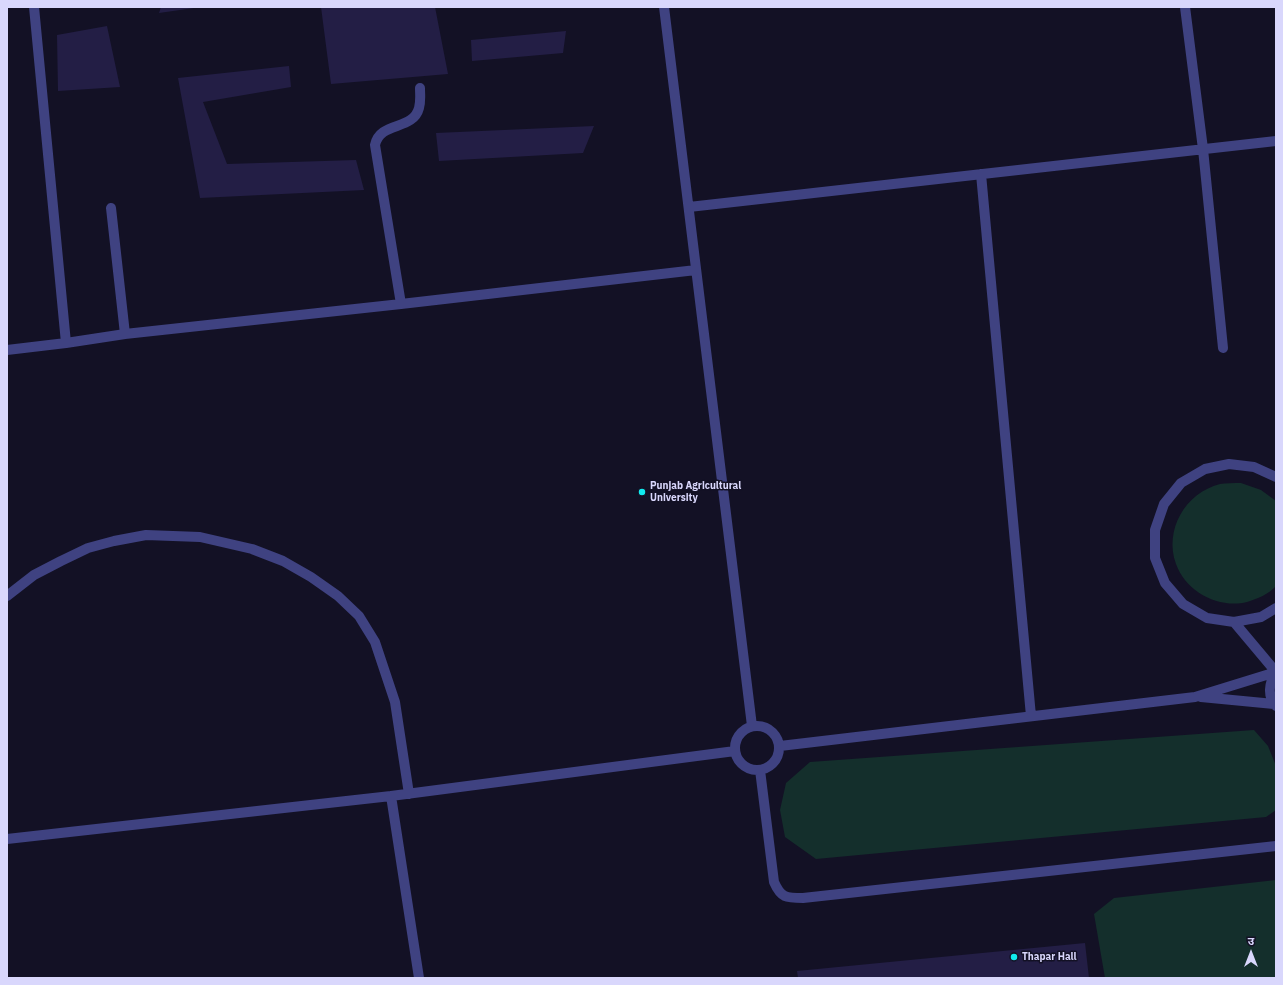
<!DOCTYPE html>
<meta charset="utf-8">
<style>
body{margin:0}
#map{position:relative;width:1283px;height:985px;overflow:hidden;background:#131125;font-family:"IBM Plex Sans","Noto Sans Devanagari",sans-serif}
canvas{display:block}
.frame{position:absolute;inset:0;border:8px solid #d9d7fc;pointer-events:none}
.north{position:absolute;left:1231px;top:933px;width:40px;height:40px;-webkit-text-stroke:3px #131125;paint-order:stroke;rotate:0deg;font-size:11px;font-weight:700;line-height:16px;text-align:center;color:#d9d7fc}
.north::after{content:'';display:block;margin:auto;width:14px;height:18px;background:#d9d7fc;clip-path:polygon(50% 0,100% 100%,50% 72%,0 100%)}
</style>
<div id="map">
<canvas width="1283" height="985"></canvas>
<div class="frame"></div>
<div class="north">उ</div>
</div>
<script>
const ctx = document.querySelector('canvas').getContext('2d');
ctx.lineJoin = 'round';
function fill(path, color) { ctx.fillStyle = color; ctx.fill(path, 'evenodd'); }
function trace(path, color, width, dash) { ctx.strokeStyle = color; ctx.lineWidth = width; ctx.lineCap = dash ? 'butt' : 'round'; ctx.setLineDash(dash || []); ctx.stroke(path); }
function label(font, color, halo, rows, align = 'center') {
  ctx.font = font + ' "IBM Plex Sans",sans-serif'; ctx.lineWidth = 3; ctx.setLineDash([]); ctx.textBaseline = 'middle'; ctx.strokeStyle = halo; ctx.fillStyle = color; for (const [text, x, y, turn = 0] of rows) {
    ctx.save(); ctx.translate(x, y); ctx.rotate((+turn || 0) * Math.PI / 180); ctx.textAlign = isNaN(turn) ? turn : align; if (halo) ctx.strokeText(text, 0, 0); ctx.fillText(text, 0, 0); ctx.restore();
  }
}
fill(new Path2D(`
 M1241,483L1261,490L1276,501V586C1269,594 1257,599 1247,602C1219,609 1186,592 1176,564C1164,530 1185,493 1220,484C1226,483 1234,483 1241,483Z
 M1254,730L1268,746L1276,766V810L1266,817L816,859L785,837L780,810L786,783L810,762Z
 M1276,880V978H1105L1094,914L1114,898Z`), '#142f2c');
fill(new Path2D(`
 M161,7H194V8L159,13Z
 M321,7H435L448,74L331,84Z
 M107,26L120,87L58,91L57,35Z
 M566,31L563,53L472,61L471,40Z
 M289,66L291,87L203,102L227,164L356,160L364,190L200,198L178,78Z
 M594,126L583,153L439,161L436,133Z
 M1085,943L1089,978H798L797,971Z`), '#231e45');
trace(new Path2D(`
 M34,7L66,343
 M664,7L752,726
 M1185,7L1203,149L1223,348
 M981,174L1031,716
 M689,207L1276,141
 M111,208L125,334
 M401,304L375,145C380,121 413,131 419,108C421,101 420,95 420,88
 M7,350L66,343L125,334L401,304L696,270
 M1276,477L1254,467L1229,464L1205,469L1181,483L1164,504L1155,530V558L1165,583L1183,604L1207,618L1234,622L1261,617L1276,608
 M7,596L34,575L61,561L88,548L114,541L146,535L200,537L252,549L283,561L311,577L338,596L359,616L375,642L395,702L409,794
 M1276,672C1269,683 1267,696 1276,706
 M1201,697L1274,704
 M735 748a22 22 0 1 1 44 0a22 22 0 1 1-44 0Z
 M780,746L1195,697L1276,672L1234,622
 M760,770L774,882C781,898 786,898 803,898L1276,846
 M391,796L419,978
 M7,839L391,796L735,751`), '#3f4281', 10);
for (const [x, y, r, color] of [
 [642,492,4,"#11eaef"],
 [1014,957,4,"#11eaef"]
]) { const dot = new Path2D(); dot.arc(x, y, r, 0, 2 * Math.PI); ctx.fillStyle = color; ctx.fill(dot); trace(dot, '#131125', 1.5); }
label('bold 10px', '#d9d7fc', '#131125', [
 ["Punjab Agricultural",650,486],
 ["University",650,498],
 ["Thapar Hall",1022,957]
], 'left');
</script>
